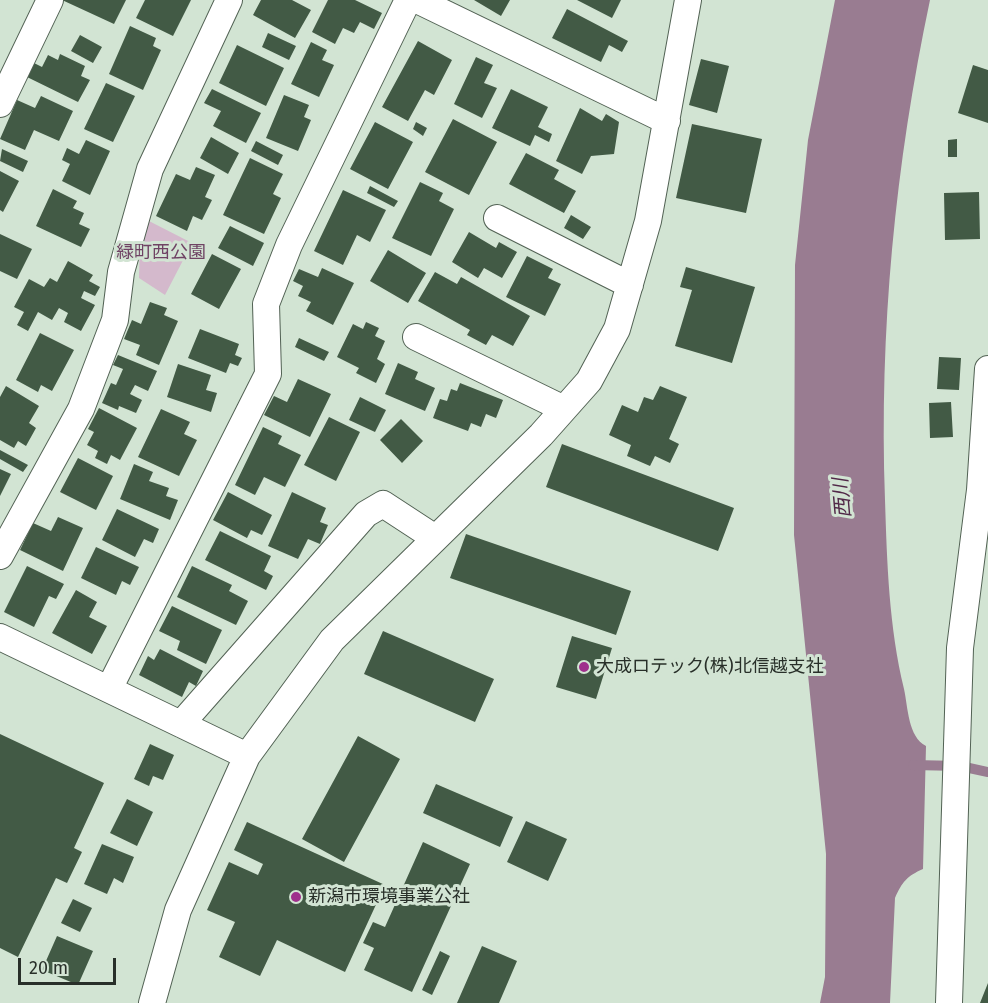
<!DOCTYPE html>
<meta charset="utf-8">
<style>
body{margin:0}
#map{position:relative;width:988px;height:1003px;overflow:hidden;background:#d2e4d3;font-family:"Fira Sans",sans-serif}
canvas{display:block}
.scale{position:absolute;left:18px;top:958px;width:98px;height:27px;box-sizing:border-box;border:3px solid #282f29;border-top:0;padding-left:8px;font-size:18px;line-height:21px;white-space:nowrap;color:#282f29;-webkit-text-stroke:4px #d2e4d3;paint-order:stroke}
</style>
<div id="map">
<canvas width="988" height="1003"></canvas>
<div class="scale">20 m</div>
</div>
<script>
const ctx = document.querySelector('canvas').getContext('2d');
ctx.lineJoin = 'round';
function fill(path, color) { ctx.fillStyle = color; ctx.fill(path, 'evenodd'); }
function trace(path, color, width, dash) { ctx.strokeStyle = color; ctx.lineWidth = width; ctx.lineCap = dash ? 'butt' : 'round'; ctx.setLineDash(dash || []); ctx.stroke(path); }
function label(font, color, halo, rows, align = 'center') {
  ctx.font = font + ' "Fira Sans","Noto Sans JP",sans-serif'; ctx.lineWidth = 6; ctx.setLineDash([]); ctx.textBaseline = 'middle'; ctx.strokeStyle = halo; ctx.fillStyle = color; for (const [text, x, y, turn = 0] of rows) {
    ctx.save(); ctx.translate(x, y); ctx.rotate((+turn || 0) * Math.PI / 180); ctx.textAlign = isNaN(turn) ? turn : align; if (halo) ctx.strokeText(text, 0, 0); ctx.fillText(text, 0, 0); ctx.restore();
  }
}
fill(new Path2D(`
 M147,220L192,243L165,295L139,278L140,243Z`), '#d4b9cc');
fill(new Path2D(`
 M835,0H930C895,165 879,331 885,500C887,563 889,627 904,689C908,707 908,737 926,746L923,869C907,876 902,882 895,898L890,1003H820L825,977L826,854L794,535L795,265L808,140Z`), '#997c91');
trace(new Path2D(`
 M913,765L960,766L988,772`), '#997c91', 10);
fill(new Path2D(`
 M62,0H126L114,24Z
 M145,0H191L173,36L136,18Z
 M261,0H292L311,10L295,38L253,15Z
 M328,0H355L382,13L374,29L360,22L354,33L343,28L335,44L312,32Z
 M474,0H510L501,16Z
 M577,0H621L612,18Z
 M567,9L628,41L622,52L609,45L601,62L552,38Z
 M130,26L156,38L153,46L161,50L143,90L109,74Z
 M268,33L296,46L289,60L262,47Z
 M80,35L102,47L93,63L71,51Z
 M418,41L452,60L434,95L425,90L408,121L382,107Z
 M311,42L327,50L322,60L334,65L319,97L291,84Z
 M237,45L284,68L266,106L219,83Z
 M60,54L85,66L81,76L90,80L78,102L27,77L34,63L42,67L48,55L58,60Z
 M476,57L493,65L484,83L497,88L482,118L454,104Z
 M701,59L729,66L717,113L689,105Z
 M973,65L988,70V123L958,113Z
 M106,83L135,96L113,142L84,129Z
 M212,89L261,113L246,143L213,126L221,111L204,103Z
 M511,89L548,107L538,127L552,134L549,142L535,135L530,146L492,128Z
 M284,95L309,105L304,117L311,120L298,151L266,138Z
 M41,96L73,111L59,141L34,130L25,150L0,139L17,100L35,108Z
 M580,108L602,121L606,114L619,122L614,154L591,156L582,174L556,161Z
 M453,119L497,142L469,195L425,172Z
 M375,122L413,142L388,189L350,169Z
 M416,122L427,128L423,136L413,129Z
 M692,124L762,139L746,213L676,198Z
 M211,137L239,153L228,174L200,158Z
 M957,139V157H948V140Z
 M86,140L110,151L90,195L62,181L70,164L62,160L67,148L79,154Z
 M256,141L283,155L278,165L251,151Z
 M2,149L28,161L23,172L0,161Z
 M526,153L559,170L554,179L576,191L564,213L509,184Z
 M250,158L283,174L273,194L281,198L264,234L223,215Z
 M196,167L215,175L205,197L212,200L202,220L193,216L187,231L156,216L176,174L190,180Z
 M0,171L19,181L3,212L0,210Z
 M420,182L443,193L439,201L454,209L431,256L392,238Z
 M370,186L398,201L394,207L367,193Z
 M53,189L77,201L73,208L84,213L79,224L90,229L81,247L36,226Z
 M343,190L386,210L370,242L357,235L343,265L314,251Z
 M979,192L980,239L945,240L944,193Z
 M571,215L591,227L583,239L564,228Z
 M230,226L264,243L253,266L218,248Z
 M469,232L496,248L499,242L517,252L502,278L484,268L478,278L452,262Z
 M0,234L32,249L17,279L0,271Z
 M388,250L426,273L408,303L370,281Z
 M212,254L241,269L219,309L191,294Z
 M527,256L553,269L548,278L561,284L545,316L506,297Z
 M68,261L93,275L89,281L100,287L95,296L84,291L81,298L95,305L81,331L64,322L68,313L59,308L52,320L38,312L28,331L17,325L24,312L14,307L29,279L44,287L50,278L57,282Z
 M686,267L755,287L732,363L675,346L692,290L680,287Z
 M322,268L354,283L333,325L306,311L311,302L298,296L303,286L293,281L299,269L318,277Z
 M435,272L457,284L461,277L530,316L513,346L492,335L486,345L467,335L470,330L418,301Z
 M150,302L167,308L164,315L178,321L159,365L136,355L140,345L124,339L132,320L141,324Z
 M366,322L379,328L375,336L385,341L377,359L385,364L376,383L356,373L359,368L337,357L353,324L363,329Z
 M200,329L239,344L235,355L242,358L238,366L230,363L226,373L188,358Z
 M40,333L74,350L52,391L41,385L38,392L16,380Z
 M299,338L329,352L324,361L295,347Z
 M118,355L157,371L148,391L135,385L130,394L142,400L136,413L119,406L118,410L102,403L111,383L116,385L123,369L113,365Z
 M939,357L961,358L959,390L937,389Z
 M398,363L418,372L415,379L435,388L425,411L385,394Z
 M178,364L211,375L206,390L217,393L211,412L167,397Z
 M298,379L331,394L310,437L264,415L274,396L287,402Z
 M460,383L503,400L496,418L486,414L481,427L471,423L468,431L433,418L440,399L447,401L451,389L457,391Z
 M6,386L39,406L29,423L36,428L26,446L18,441L14,448L0,440V397Z
 M660,386L687,397L669,439L679,444L670,463L655,456L650,466L627,456L631,445L609,435L622,405L638,412L644,397L653,400Z
 M360,397L386,410L375,432L349,420Z
 M951,402L953,437L930,438L929,403Z
 M99,408L137,428L120,460L111,455L107,464L95,458L98,451L87,445L94,432L88,429Z
 M161,409L190,422L184,434L197,440L179,476L138,457Z
 M329,417L360,432L336,481L304,465Z
 M401,419L423,441L402,463L380,440Z
 M263,427L282,436L278,444L301,455L285,487L264,477L255,495L235,485Z
 M562,444L734,508L718,551L546,487Z
 M0,450L28,465L23,472L0,459Z
 M78,458L113,476L96,510L60,492Z
 M134,464L153,472L149,481L169,488L166,496L178,500L170,520L120,499Z
 M0,469L11,474L0,496Z
 M228,492L272,515L262,535L251,530L247,538L213,520Z
 M292,492L326,508L320,522L328,525L320,544L308,539L298,559L268,546Z
 M117,509L159,529L153,543L144,539L135,557L102,540Z
 M58,517L83,528L63,571L20,550L33,523L51,531Z
 M220,531L271,556L264,571L273,576L266,590L205,560Z
 M466,534L631,591L616,635L450,578Z
 M96,547L139,567L130,585L122,581L116,595L81,578Z
 M27,566L64,584L56,599L49,596L34,627L4,612Z
 M192,566L232,585L229,591L248,601L236,625L177,597Z
 M76,590L97,602L89,617L107,626L92,654L52,633Z
 M172,606L222,630L206,664L177,650L180,641L159,631Z
 M383,631L494,679L475,722L364,674Z
 M572,636L612,648L596,699L556,687Z
 M160,649L203,671L196,686L189,682L182,697L139,675L148,656L154,660Z
 M0,734L104,783L74,848L82,852L67,883L56,878L18,957L0,948Z
 M358,736L400,759L344,862L302,839Z
 M150,744L174,755L163,780L153,776L149,786L134,779Z
 M436,784L513,817L500,847L423,813Z
 M127,799L153,812L137,846L110,833Z
 M526,821L567,839L548,881L507,862Z
 M247,822L385,885L345,972L277,940L260,976L219,957L235,922L207,910L229,862L258,875L263,864L234,850Z
 M423,842L470,864L412,992L364,970L374,948L363,943L373,922L385,927Z
 M102,844L134,857L123,883L114,878L107,894L84,884Z
 M73,899L92,908L80,932L61,923Z
 M57,936L93,951L78,985L42,970Z
 M482,946L517,961L499,1003H457Z
 M440,951L450,956L432,995L422,990Z
 M988,983V1003H980Z`), '#425a45');
const minor = new Path2D(`
 M417,0L667,121
 M0,104L50,0
 M497,218L630,285
 M416,337L564,409
 M0,556L81,409L115,320L121,272L150,169L229,0
 M0,637L247,756
 M109,689L268,374L266,304L289,245L408,0
 M181,724L366,514L383,504L435,538
 M152,1003L178,910L247,756L332,640L541,435L589,381L617,329L648,221L688,0
 M949,1003L960,648L980,490L988,369`);
trace(minor, '#526254', 28);
trace(minor, '#fff', 26);
for (const [x, y, r, color] of [
 [584,667,6,"#9f2f8c"],
 [296,897,6,"#9f2f8c"]
]) { const dot = new Path2D(); dot.arc(x, y, r, 0, 2 * Math.PI); ctx.fillStyle = color; ctx.fill(dot); trace(dot, '#d2e4d3', 2); }
label('18px', '#6f4364', '#d2e4d3', [
 ["緑町西公園",161,253]
]);
label('18px', '#282f29', '#d2e4d3', [
 ["大成ロテック(株)北信越支社",596,667],
 ["新潟市環境事業公社",308,897]
], 'left');
label('italic 20px', '#512848', '#d2e4d3', [
 ["西川",843,498,-95]
]);
</script>
